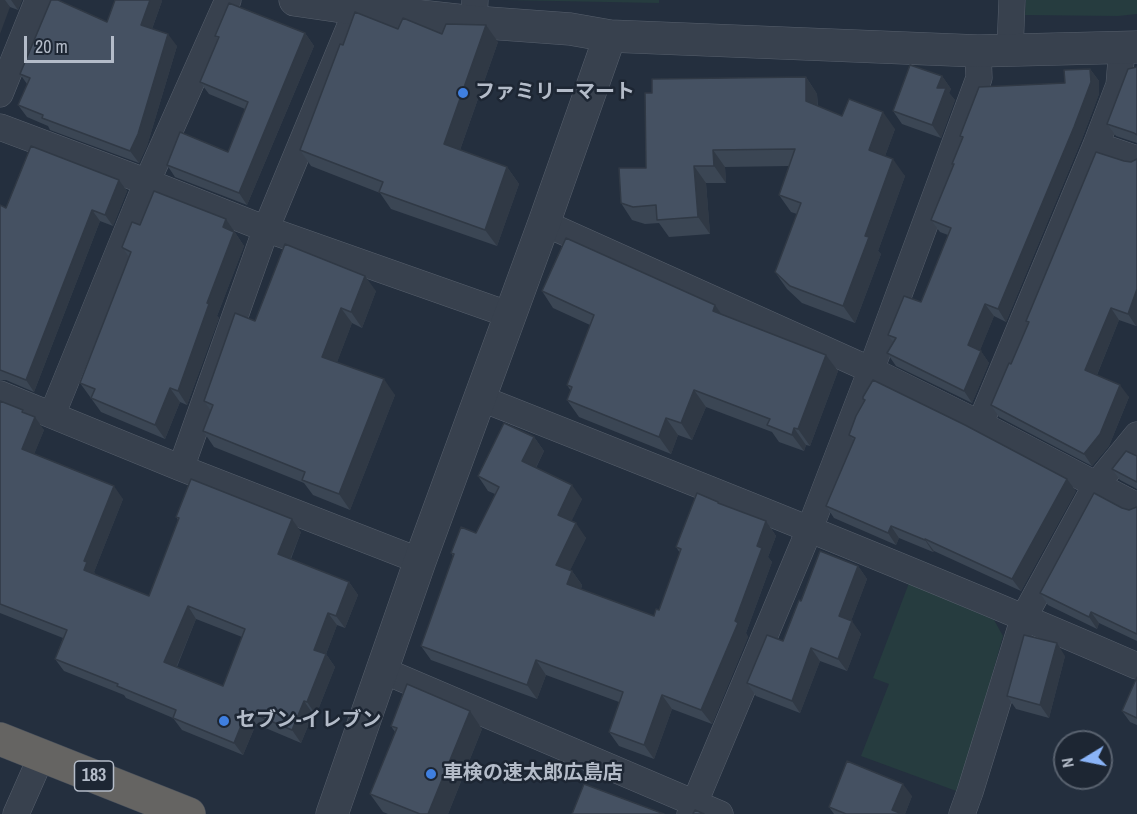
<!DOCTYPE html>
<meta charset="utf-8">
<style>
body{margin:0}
#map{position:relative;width:1137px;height:814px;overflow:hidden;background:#242f3e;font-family:"Archivo Narrow",sans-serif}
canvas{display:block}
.north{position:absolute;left:1053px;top:730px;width:60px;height:60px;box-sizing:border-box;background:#1d2633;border:2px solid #59626f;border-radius:50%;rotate:260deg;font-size:16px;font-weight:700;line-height:24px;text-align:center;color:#b4bcc9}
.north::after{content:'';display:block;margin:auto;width:21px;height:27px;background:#8ab4f8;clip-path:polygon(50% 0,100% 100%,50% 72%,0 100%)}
.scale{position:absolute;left:24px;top:36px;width:90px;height:27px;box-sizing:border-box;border:3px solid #b4bcc9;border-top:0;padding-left:8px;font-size:18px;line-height:21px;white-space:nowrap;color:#b4bcc9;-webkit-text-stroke:4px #1d2633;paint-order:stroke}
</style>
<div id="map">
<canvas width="1137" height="814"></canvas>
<div class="north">N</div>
<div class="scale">20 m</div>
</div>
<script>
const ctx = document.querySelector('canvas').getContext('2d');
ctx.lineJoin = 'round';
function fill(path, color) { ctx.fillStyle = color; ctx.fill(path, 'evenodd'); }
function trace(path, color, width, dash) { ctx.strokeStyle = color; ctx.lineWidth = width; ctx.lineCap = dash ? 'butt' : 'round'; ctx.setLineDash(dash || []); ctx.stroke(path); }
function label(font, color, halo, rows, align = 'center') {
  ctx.font = font + ' "Archivo Narrow","Noto Sans JP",sans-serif'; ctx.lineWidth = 5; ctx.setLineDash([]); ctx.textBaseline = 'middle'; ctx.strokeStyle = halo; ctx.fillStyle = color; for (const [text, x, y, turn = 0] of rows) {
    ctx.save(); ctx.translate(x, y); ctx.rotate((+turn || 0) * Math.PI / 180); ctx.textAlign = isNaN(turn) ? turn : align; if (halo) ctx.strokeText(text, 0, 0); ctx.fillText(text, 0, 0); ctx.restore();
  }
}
fill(new Path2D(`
 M503,0H659V3Z
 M1026,0H1137V14L1118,16L1025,15Z
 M909,583L994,620L1003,636L959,792L861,756L889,684L873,678Z`), '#263c3f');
const minor = new Path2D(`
 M474,22L475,0
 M1010,51L1012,0
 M0,94L38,0
 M0,127L147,182L266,229L510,315
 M1096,145L1137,159
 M544,223L871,370L980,424L1137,506
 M0,394L181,468L420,561
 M480,398C700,485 920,572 1137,666
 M52,415L147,182L228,0
 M980,424L1096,145L1119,85L1122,48
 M181,468L266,229L357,9
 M382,670L720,814
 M16,814L42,755
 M690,814L810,528L871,370L979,78L978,51
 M962,814L970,792L1024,617L1096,485L1137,435`);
const tertiary = new Path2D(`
 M295,0L357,9L474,22L570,29L610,36L978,51L1137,47
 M332,814L420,561L544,223L610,36`);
const trunk = new Path2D(`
 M0,739L189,814`);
trace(minor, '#565f6c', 27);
trace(tertiary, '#565f6c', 33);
trace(trunk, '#434c59', 34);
trace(minor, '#38414e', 26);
trace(tertiary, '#38414e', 32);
trace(trunk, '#656462', 33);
fill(new Path2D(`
 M0,0H22L18,10L10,7Z
 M115,0H161L162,1L152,29L177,46L147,146L139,163L50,130L48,126L27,117L18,105L27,84L20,74L107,22Z
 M398,29L442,34L498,42L460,150L507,167L519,184L497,246L391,209L380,193L311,166L300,150Z
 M305,33L314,46L247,205L175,177L167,165L228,152L245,109L209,94L200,82L218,40L215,36Z
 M1137,67V143L1116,136L1107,124Z
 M1090,69L1099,81V94L1082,139L1006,322L994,316L980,350L989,363L972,403L896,366L887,353L893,342L888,335L921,302L948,235L940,232L931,220L953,166L952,164L962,138L960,136L1065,83Z
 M942,76L951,89L949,93L955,100L941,138L902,124L893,111Z
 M806,77L817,94L818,106L842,116L895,129L885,156L905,176L878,251L881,254L855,323L802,303L787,289L775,272L797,214L791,212L779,195L789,166L725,167L726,183H706L710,234L669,237L659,223L645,224L632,220L621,203L646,168L652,93Z
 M1137,159V325L1136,326L1119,320L1097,375L1129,397L1109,446L1092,466L999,417L991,405L1011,364L1028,324L1026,321L1124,161L1131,162Z
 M119,180L127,191L113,226L100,221L34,392L6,380H0V205L6,208Z
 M226,219L244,246L217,316L219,318L187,405L180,402L165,439L101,412L80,383L129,257L123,248L140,225Z
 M376,291L362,328L352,323L337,362L395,395L350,510L313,495L304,483L214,447L203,431L211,411L204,401L255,321Z
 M542,291L715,305L721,314L826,355L838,371L810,446L806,445L804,451L779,442L772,432L706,407L692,440L678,435L671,454L579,417L567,400L571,391L567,385L590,325L553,308Z
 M863,399L1076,491L1021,591L934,551L933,552L899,538L896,545L834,518L826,506L854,441L849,435L864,401Z
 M0,401L23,410L25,413L44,430L34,454L123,499L94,572L96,575L149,596L178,520L176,517L301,532L291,559L349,582L358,595L345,628L337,625L326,654L335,667L316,715L313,714L301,743L256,724L243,755L182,730L173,718L126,698L124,695L64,671L55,659L63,638L0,613ZM196,619L242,637L223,686L177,667Z
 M534,437L544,451L536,468L582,499L571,521L586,538L570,570L572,571L582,585L581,589L654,616L659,610L680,553L676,547L720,504L766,521L776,536L768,557L772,562L746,633L748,637L712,724L672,709L654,759L619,746L609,732L619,702L546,675L537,699L431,660L421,646L453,556L451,553L476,533L495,494L488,491L478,476Z
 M1137,456V489L1120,480L1112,469Z
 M1137,507V641L1099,623L1097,629L1048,605L1040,593L1122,508L1129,510Z
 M858,566L867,579L851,621L861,634L847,671L820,661L800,713L756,696L747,683L783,641L801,601Z
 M1065,656L1049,718L1016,709L1007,696Z
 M1137,677V725L1130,722L1122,711Z
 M391,726L482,729L448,814H388L383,812L370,794L395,732Z
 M912,796L905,814H834L829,807Z`), '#3b4654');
fill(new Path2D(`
 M0,0H5L10,7L0,34Z
 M11,0H22L18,10Z
 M150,0H161L162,1L149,37L141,25Z
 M486,25L498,42L456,161L444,144Z
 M305,33L314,46L247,205L239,193Z
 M168,34L177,46L147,146L139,163L130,151Z
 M1090,69L1099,81V94L1082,139L1006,322L998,309Z
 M942,76L951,89L949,93L955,100L941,138L932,125L937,88Z
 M806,77L817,94L818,118L806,101Z
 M883,112L895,129L881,167L869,150Z
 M713,150L725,167L726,183L714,166Z
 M893,159L905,176L878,251L881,254L855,323L843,306L865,236Z
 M694,166L706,183L710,234L698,217Z
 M507,167L519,184L497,246L485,230Z
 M119,180L127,191L113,226L105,215Z
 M92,210L100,221L34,392L26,380Z
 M226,219L244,246L217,316L219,318L187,405L178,391L207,303L223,227Z
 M365,276L376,291L362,328L351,312Z
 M1137,289V325L1136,326L1128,314Z
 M985,304L994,316L977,358L968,345Z
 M715,305L727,322L713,311Z
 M341,308L352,323L333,373L322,357Z
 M1111,308L1119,320L1094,382L1085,370Z
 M981,351L989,363L972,403L964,391Z
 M826,355L838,371L810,446L798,429Z
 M384,379L395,395L350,510L339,494Z
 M1120,385L1129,397L1109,446L1092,466L1084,454Z
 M170,388L180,402L165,439L155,425Z
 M694,390L706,407L692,440L681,423Z
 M35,417L44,430L31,462L22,449Z
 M666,418L678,435L671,454L659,437Z
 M794,428L806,445L804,451L792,435Z
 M534,437L544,451L532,475L522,461Z
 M1067,479L1076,491L1021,591L1012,579Z
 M572,485L582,499L568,529L558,515Z
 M114,486L123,499L94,572L96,575L93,583L84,570V561Z
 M292,519L301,532L287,567L278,554Z
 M766,521L776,536L768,557L772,562L746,633L748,637L712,724L701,710Z
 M576,523L586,538L566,579L556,565Z
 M891,526L899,538L896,545L888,533Z
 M925,539L934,551L933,552L925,540Z
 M858,566L867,579L848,629L839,616Z
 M572,571L582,585L577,598L567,584Z
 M349,582L358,595L345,628L336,616Z
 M188,606L196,619L173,675L164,662Z
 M1091,612L1099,623L1097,629L1089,617Z
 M328,613L337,625L323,662L314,650Z
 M852,621L861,634L847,671L838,659Z
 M1057,643L1065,656L1049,718L1040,705Z
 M811,648L820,661L800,713L792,701Z
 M326,654L335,667L316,715L307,702Z
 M536,660L546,675L537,699L527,685Z
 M662,695L672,709L654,759L644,745Z
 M304,701L313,714L301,743L292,730Z
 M247,711L256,724L243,755L234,743Z
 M470,711L482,729L448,814H428Z
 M903,784L912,796L905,814H895L892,810Z`), '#303945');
const building = new Path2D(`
 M51,0H58L107,22L115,0H150L141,25L168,34L138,134L130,151L42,118L43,115L18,105L30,78L20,74Z
 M229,3L305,33L239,193L167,165L180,132L228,152L248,102L200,82L219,37L215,36Z
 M355,12L398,29L403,18L442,34L446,24L486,25L444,144L507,167L485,230L379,192L383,182L300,150L339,47L340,44L343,45Z
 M910,65L942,76L937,88H946L932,125L893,111Z
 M1137,67V135L1134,133L1107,124L1128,69Z
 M1090,69L1091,82L1074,127L998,309L985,304L968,345L981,351L964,391L887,353L896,338L888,335L904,296L921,302L951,228L931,220L954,164H952L963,137L960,136L979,87L1065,83L1064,70Z
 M806,77V101L842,116L849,99L883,112L869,150L893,159L865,236L869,237L843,306L790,286L775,272L801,203L779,195L795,149L713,150L714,166H694L698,217L657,220L656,205L633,207L621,203L619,168H646L645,93H652V79Z
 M31,146L119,180L105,215L92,210L26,380L0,370V205L6,208Z
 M1096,152L1124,161L1131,162L1137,159V289L1128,314L1111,308L1085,370L1120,385L1100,434L1084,454L991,405L1009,363L1011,364L1029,322L1026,321Z
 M154,191L226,219L223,227L234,232L207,303L209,304L178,391L170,388L155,425L91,398L95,389L80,383L131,252L123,248L122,247L132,222L140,225Z
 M566,238L715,305L713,311L826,355L798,429L794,428L792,435L767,425L770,419L694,390L681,423L666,418L659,437L567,400L572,387L567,385L594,315L542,291Z
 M285,244L365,276L351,312L341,308L322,357L384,379L339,494L302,480L305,472L203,431L213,405L204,401L235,313L255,321Z
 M873,380L965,425L1067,479L1012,579L925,539V540L891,526L888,533L826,506L855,438L849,435L856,416L865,400L863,399V397Z
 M0,401L23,410L22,412L35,417L22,449L114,486L84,561L87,562L84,570L149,596L179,518L176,517L191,479L292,519L278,554L349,582L336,616L328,613L314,650L326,654L307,702L304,701L292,730L247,711L234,743L173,718L176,710L117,686L118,684L55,659L67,630L0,604ZM188,606L245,629L223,686L164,662Z
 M504,423L534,437L522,461L572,485L558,515L576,523L556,565L572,571L567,584L654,616L656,609L659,610L681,549L676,547L697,493L718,502V503L766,521L757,546L762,548L735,621L738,623L701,710L662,695L644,745L609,732L623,692L536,660L527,685L421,646L454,554L451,553L461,527L476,533L499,487L478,476Z
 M1126,451L1137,456V482L1112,469Z
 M1094,493L1122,508L1129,510L1137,507V634L1091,612L1089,617L1040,593Z
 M820,551L858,566L839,616L852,621L838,659L811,648L792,701L747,683L767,635L783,641L799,600L801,601Z
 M1024,635L1057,643L1040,705L1007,696Z
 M1137,677V718L1122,711Z
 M407,684L470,711L428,814H420L370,794L397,728L391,726Z
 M847,761L903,784L892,810L902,814H846L829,807Z
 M584,784L664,814H572Z
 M695,810L704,814H693Z`);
fill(building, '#455162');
trace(building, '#303945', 1.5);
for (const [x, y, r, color] of [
 [463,93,6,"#3f7fe0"],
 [224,721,6,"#3f7fe0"],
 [431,774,6,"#3f7fe0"]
]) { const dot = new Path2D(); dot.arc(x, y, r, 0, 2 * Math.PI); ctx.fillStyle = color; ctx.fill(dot); trace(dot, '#1d2633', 2); }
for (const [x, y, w] of [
 [94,776,39]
]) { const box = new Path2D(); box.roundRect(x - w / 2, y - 15, w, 30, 4.5); ctx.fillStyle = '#1d2633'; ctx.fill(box); trace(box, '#b4bcc9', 1.5); }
label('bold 18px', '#b4bcc9', null, [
 ["183",94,776]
]);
label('bold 20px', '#b4bcc9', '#1d2633', [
 ["ファミリーマート",475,93],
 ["セブン-イレブン",236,721],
 ["車検の速太郎広島店",443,774]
], 'left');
</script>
